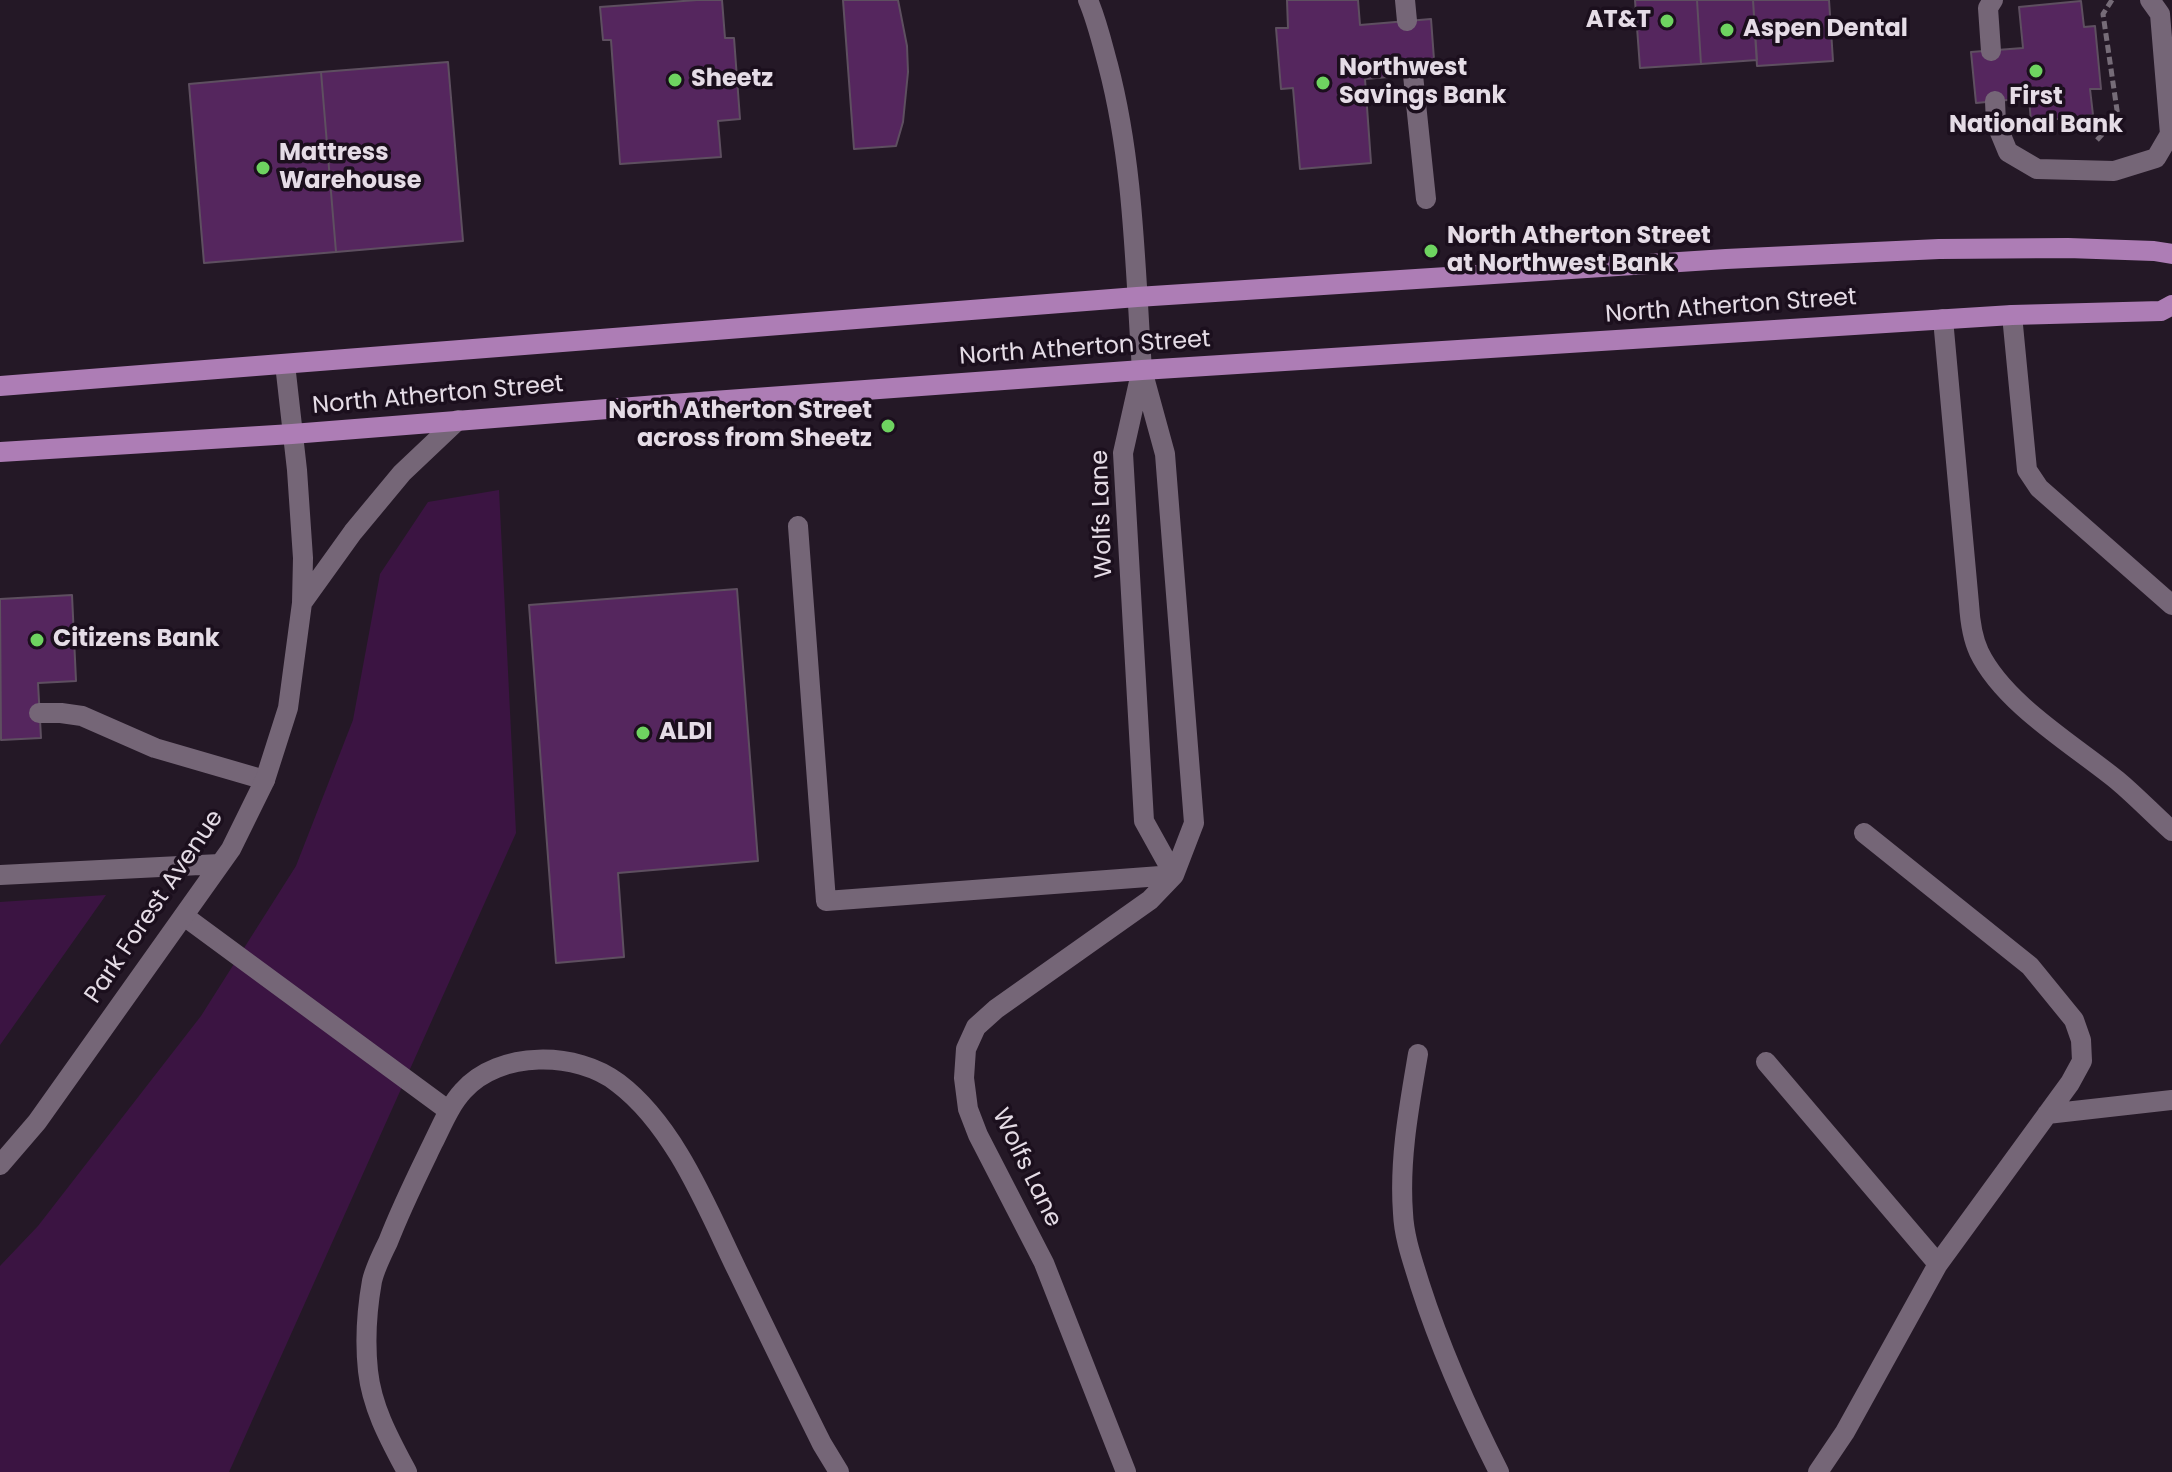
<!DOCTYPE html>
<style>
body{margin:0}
canvas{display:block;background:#241826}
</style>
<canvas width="2172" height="1472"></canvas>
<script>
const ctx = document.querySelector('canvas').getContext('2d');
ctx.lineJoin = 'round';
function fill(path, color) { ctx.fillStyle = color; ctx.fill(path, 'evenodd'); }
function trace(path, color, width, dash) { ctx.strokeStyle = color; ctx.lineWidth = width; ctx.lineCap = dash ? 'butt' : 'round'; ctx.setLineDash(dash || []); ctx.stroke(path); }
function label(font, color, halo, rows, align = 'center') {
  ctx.font = font + ' Poppins,sans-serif'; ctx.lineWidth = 7; ctx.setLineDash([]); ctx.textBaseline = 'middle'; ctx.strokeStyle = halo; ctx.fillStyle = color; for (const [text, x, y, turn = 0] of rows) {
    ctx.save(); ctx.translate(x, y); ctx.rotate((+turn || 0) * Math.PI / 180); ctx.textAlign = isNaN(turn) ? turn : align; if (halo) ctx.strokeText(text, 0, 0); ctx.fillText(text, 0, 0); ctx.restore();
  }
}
fill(new Path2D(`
 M499,490L516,833L229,1472H0V1266L38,1226L201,1016L296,866L353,720L380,574L428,502Z
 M106,895L0,1045V902Z`), '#3b1442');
const building = new Path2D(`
 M697,0H722L725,38H734L740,119L718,121L721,157L620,164L611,40H603L600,7Z
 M843,0H898L907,46L908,72L903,122L896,146L854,149Z
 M1287,0H1358L1360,25L1431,19L1435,73L1365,79L1371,163L1300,169L1293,88L1281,89L1276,28H1288Z
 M1635,0H1697L1701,64L1640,68Z
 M1697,0H1753L1757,60L1701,64Z
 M1753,0H1829L1833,61L1757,66Z
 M2081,1L2084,27L2095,26L2101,89H2090L2093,115L2031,122L2029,98L1976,103L1971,52L2023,48L2019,7Z
 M448,62L463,241L336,252L321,72Z
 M321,72L336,252L204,263L189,84Z
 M737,589L758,861L618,873L624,957L556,963L529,605Z
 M72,595L76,681L38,683L41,738L1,740L0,599Z`);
fill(building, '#55265e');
trace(building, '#5e4f60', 2);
trace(new Path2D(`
 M2097,140L2118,117L2103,14L2112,0`), '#766c78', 5, [8, 4]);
trace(new Path2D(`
 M1405,0L1407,21
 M1991,51L1988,8L1993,0
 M1413,75L1426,199
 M1995,101L1996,123L2008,152L2037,169L2114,171L2156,158L2170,134L2160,14L2150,0
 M2012,315L2027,470L2039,488L2172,605
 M1943,319L1969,604C1970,621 1972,637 1979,652C2004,704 2074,745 2118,781C2137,797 2154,815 2172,831
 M1141,373L1123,453L1144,821L1174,875
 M798,526L826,901L1174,875
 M39,713H61L82,716L155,748L265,780
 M184,916L449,1111
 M1418,1054C1409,1107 1399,1160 1403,1213C1404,1238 1413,1262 1420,1285C1441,1350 1468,1411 1499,1472
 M1766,1062L1938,1264
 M2047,1114L2172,1100
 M407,1472C390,1440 372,1408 368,1371C365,1343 367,1309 372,1281C375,1268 382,1254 388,1242C401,1208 417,1176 433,1143C442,1125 450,1105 463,1091C499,1050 577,1051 618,1083C675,1126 707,1208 737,1270C765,1328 793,1386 822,1444L839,1472
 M1126,1472L1044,1263L978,1135L968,1109L964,1078L966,1049L976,1027L996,1009L1150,900L1174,875L1194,823L1165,454L1142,370
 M1818,1472L1845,1432L1938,1264L2070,1083L2082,1061L2081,1040L2074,1020L2030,966L1864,833`), '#756677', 20);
trace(new Path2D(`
 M302,603L353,532L402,473L458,420
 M0,875L220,864
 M0,1165L37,1122L231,849L265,780L288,708L302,603L303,558L297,470L285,364`), '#756677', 20);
trace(new Path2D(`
 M1088,0C1097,21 1102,43 1108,65C1134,164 1135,268 1142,370`), '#756677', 20);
trace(new Path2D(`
 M0,386L1137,297L1726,259L1939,249L2068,248L2154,251L2172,254
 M0,452L292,434L658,405L1142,370L2012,315L2161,311L2172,305`), '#ad7db5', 20);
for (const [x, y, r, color] of [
 [1667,21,8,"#6ed360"],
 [1727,30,8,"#6ed360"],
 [2036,71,8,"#6ed360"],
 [675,80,8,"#6ed360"],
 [1323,83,8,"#6ed360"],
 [263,168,8,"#6ed360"],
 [1431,251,8,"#6ed360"],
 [888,426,8,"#6ed360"],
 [37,640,8,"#6ed360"],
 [643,733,8,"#6ed360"]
]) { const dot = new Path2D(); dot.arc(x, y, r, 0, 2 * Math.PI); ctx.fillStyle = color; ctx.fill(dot); trace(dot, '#1b0f1d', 3); }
label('bold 24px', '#e5dce6', '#1b0f1d', [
 ["AT&T",1651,21,"right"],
 ["Aspen Dental",1743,30],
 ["Northwest",1339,69],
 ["Savings Bank",1339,97],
 ["Sheetz",691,80],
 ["First",2036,98,"center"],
 ["National Bank",2036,126,"center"],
 ["Mattress",279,154],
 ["Warehouse",279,182],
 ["North Atherton Street",1447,237],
 ["at Northwest Bank",1447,265],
 ["North Atherton Street",872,412,"right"],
 ["across from Sheetz",872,440,"right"],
 ["Citizens Bank",53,640],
 ["ALDI",659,733]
], 'left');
label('24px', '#e5dce6', '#1b0f1d', [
 ["North Atherton Street",1731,307,-4],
 ["North Atherton Street",1085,349,-4],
 ["North Atherton Street",438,396,-5],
 ["Wolfs Lane",1103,514,-92],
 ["Park Forest Avenue",155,907,-56],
 ["Wolfs Lane",1026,1168,64]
]);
</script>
